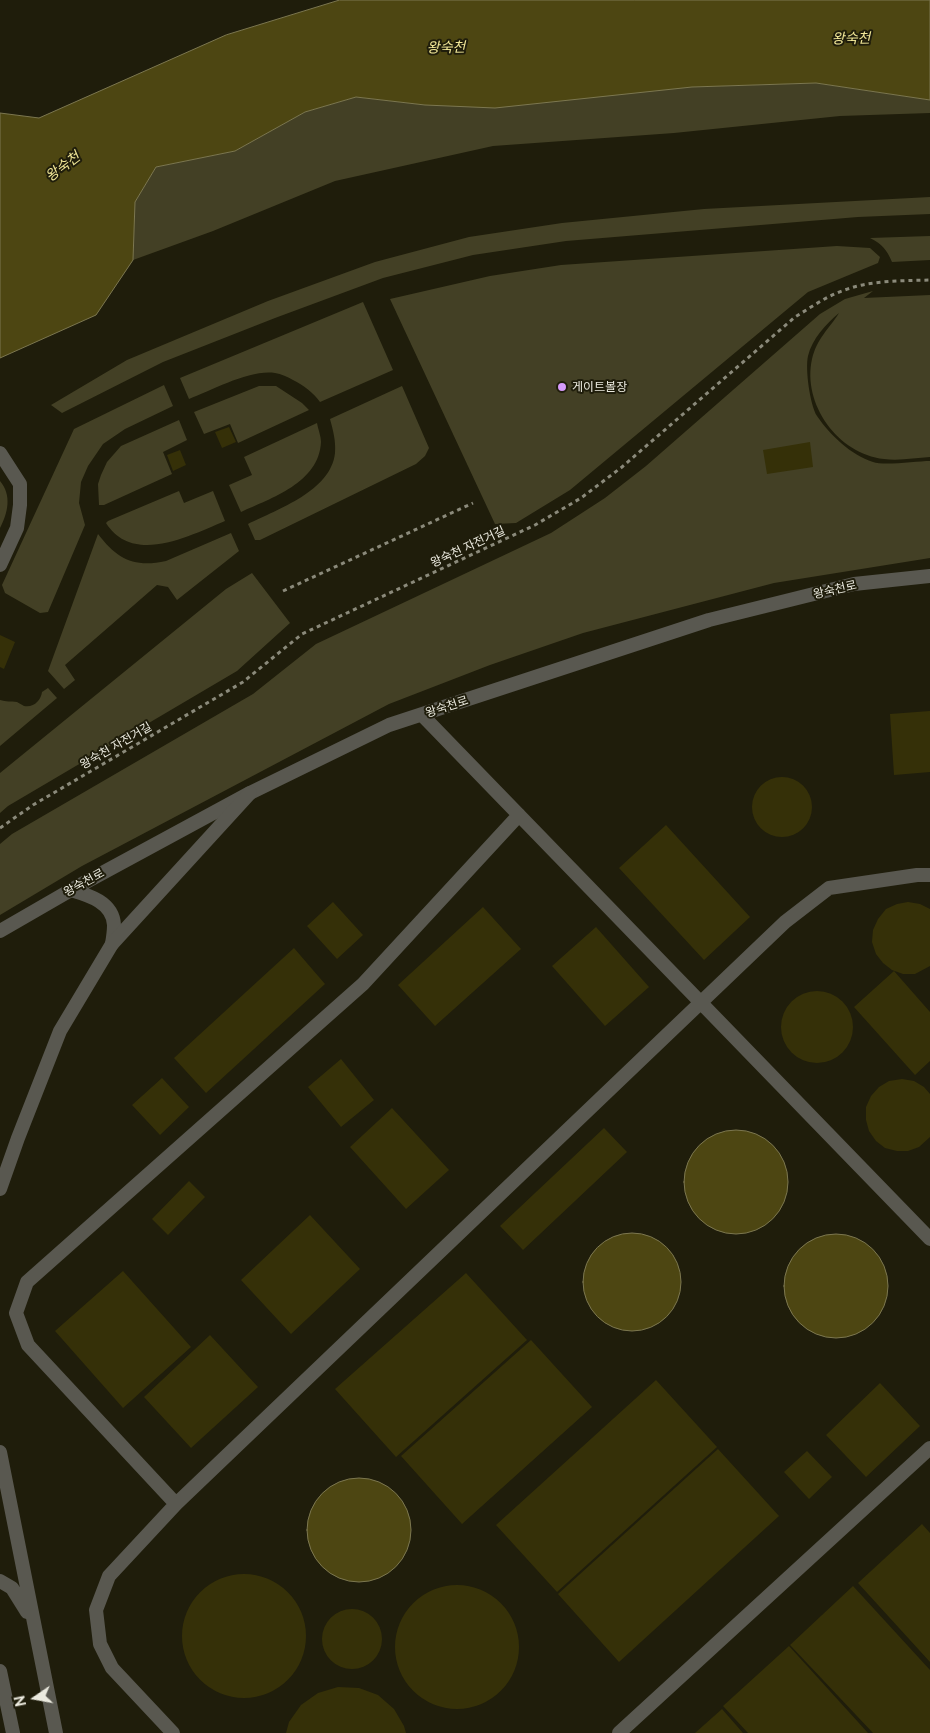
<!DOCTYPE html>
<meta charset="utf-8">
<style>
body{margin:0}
#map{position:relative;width:930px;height:1733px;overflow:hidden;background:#1f1d0b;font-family:Raleway,sans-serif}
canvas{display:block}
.north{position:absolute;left:10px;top:1673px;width:50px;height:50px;-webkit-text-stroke:4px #1f1d0b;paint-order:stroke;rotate:258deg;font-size:14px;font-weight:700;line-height:20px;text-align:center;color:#ebeadf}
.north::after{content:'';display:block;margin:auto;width:18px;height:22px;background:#ebeadf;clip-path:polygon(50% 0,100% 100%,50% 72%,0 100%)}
</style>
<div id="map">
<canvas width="930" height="1733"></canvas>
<div class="north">N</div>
</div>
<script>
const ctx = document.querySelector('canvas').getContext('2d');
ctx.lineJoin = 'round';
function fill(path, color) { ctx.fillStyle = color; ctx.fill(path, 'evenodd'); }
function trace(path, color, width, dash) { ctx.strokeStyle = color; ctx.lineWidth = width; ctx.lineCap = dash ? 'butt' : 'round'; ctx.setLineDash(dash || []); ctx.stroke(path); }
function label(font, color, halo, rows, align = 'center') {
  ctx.font = font + ' Raleway,"Noto Sans KR",sans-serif'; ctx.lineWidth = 4; ctx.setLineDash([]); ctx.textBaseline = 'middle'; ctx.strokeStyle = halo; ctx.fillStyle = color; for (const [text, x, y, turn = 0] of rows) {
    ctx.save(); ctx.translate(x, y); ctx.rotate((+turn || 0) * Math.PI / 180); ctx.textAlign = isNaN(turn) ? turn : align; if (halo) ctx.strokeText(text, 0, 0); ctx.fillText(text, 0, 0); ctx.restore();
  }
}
fill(new Path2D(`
 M816,83L930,100V113L840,116L674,133L493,146L335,181L213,231L133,260L135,202L156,167L235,151L305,112L356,97L425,105L692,87Z
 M930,197V214L858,217L566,241L473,255L383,278L275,318L163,362L62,413L51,405L127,360L268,301L375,262L469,237L562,223L704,209Z
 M930,236V260L892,262C887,250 882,244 870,238Z
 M837,246L870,248L880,257L878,263L808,292L570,490L516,523L495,524L390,299L490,276L561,265Z
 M873,291L864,298L930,295V457C915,458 899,461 884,459C838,454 802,404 812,359C817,338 829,329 839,313C826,324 812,339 808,356C805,369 810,405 817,416C830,435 851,455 873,462C884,466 917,461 930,461V558L774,583L583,633L490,665L389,704L82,866L0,915V844L12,834L253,694L316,644L551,533L605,498L646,466L820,314L845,299Z
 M363,302L393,370L320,402C314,393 303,385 293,380C288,377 281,374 275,373C251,369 212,390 189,399L180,378Z
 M164,385L173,406L125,429L103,444L88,466L81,482L79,503L85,525L48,612L40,613L5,593L2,585L74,429Z
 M259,386H276L302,403L309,410L238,443L230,424L204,434L194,412Z
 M402,386L429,448L425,456L416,464L260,540H255L248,524C278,509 331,491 335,453C336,441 333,430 330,419Z
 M179,420L187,440L163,452L172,474L104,505H99L98,484L101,475L107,462L121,446Z
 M317,423C318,429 321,436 321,442C319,483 271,498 241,512L229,485L252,475L244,457Z
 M0,481C12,495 8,513 0,528Z
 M179,491L184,503L213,491L225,521C191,535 133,566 106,523L108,521Z
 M231,533L239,551L177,600L168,587L157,585L65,665L75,680L64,689L48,671L98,534C117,559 134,568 166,561Z
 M252,573L290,623L237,671L8,806L0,813V773L226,589Z
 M48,688L57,698L0,746V700C6,702 11,701 17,702C19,703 22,705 24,706C34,708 41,700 42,692Z`), '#434025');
const water = new Path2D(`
 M340,0H930V100L816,83L692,87L495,108L425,105L356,97L305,112L235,151L156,167L135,202L133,260L96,315L0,358V113L39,118L226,35Z
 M684 1182a52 52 0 1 1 104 0a52 52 0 1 1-104 0Z
 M583 1282a49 49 0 1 1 98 0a49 49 0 1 1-98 0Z
 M784 1286a52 52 0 1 1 104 0a52 52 0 1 1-104 0Z
 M307 1530a52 52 0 1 1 104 0a52 52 0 1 1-104 0Z`);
fill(water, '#4d4612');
trace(water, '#7c7750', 1);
fill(new Path2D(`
 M229,427L236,442L222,448L215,432Z
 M810,442L813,467L767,474L763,450Z
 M180,450L186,465L173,471L167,455Z
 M0,635L15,642L4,669L0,667Z
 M930,711V772L894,775L890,714Z
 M752 807a30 30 0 1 1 60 0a30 30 0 1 1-60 0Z
 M666,825L750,917L704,960L619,868Z
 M333,902L363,935L337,959L307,926Z
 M908,902L920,904L930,909V966L915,974H903L892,970L883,963L876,954L872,942L873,930L878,919L886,909L897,904Z
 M483,907L521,949L435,1026L398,985Z
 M596,927L649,987L605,1026L552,966Z
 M294,948L325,984L206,1093L174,1058Z
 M894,971L930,1012V1061L915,1075L854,1007Z
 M781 1027a36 36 0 1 1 72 0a36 36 0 1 1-72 0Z
 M341,1059L374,1100L341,1127L308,1087Z
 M162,1078L189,1107L160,1135L132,1105Z
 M902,1079L914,1081L924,1087L930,1094V1137L919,1147L908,1151H897L885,1148L876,1141L869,1131L866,1120V1107L871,1096L879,1087L889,1081Z
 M392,1108L449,1170L406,1209L350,1147Z
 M604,1128L627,1152L523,1250L500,1226Z
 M189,1181L205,1197L168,1235L152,1219Z
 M310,1215L360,1269L291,1334L241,1280Z
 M123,1271L191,1347L123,1408L55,1331Z
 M466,1273L527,1340L396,1457L335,1389Z
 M210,1335L258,1387L191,1448L144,1397Z
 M531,1340L592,1407L462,1524L401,1456Z
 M656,1380L717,1447L557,1592L496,1525Z
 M880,1383L920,1426L866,1477L826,1435Z
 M718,1449L779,1516L619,1662L558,1594Z
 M807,1451L832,1477L809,1499L784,1472Z
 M922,1524L930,1533V1662L858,1583Z
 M182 1636a62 62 0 1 1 124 0a62 62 0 1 1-124 0Z
 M395 1647a62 62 0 1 1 124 0a62 62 0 1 1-124 0Z
 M853,1586L930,1670V1733H873L790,1645Z
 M322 1639a30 30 0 1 1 60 0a30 30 0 1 1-60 0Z
 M789,1646L868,1733H748L723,1706Z
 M338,1687L359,1688L378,1695L394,1709L404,1726L406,1733H286L289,1722L301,1705L318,1693Z
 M722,1709L743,1733H695Z`), '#353008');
trace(new Path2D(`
 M283,591L473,503
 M0,828L33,805L243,682L302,634L535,525L581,498L622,467L795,317C810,308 825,297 842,291C870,280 900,281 930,280`), '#8b8a7b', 3, [4, 4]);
trace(new Path2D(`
 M422,715L930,1239
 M176,1504L28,1345L16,1313L27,1282L363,984L519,815
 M173,1733L112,1668L100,1644L96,1610L109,1576L176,1504L785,922L829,888L917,875H930
 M619,1733L930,1448`), '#595850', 14);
trace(new Path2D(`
 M0,453L20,484V505L17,528L0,565
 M71,890C88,895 113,902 114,925C114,931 113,938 112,944
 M0,931L71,890L250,793L389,725L709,620L854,584L930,576`), '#595850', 14);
trace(new Path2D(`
 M0,1189L18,1138L60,1031L112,944L250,793
 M0,1452L56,1733
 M0,1581L12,1588L27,1612
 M0,1671L13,1733`), '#595850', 14);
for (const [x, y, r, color] of [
 [562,387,5,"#d69bfa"]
]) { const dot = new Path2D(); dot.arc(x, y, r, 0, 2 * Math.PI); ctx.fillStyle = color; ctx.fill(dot); trace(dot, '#1f1d0b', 2); }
label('12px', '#ebeadf', '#1f1d0b', [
 ["게이트볼장",572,387]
], 'left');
label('12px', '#ebeadf', '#1f1d0b', [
 ["왕숙천 자전거길",468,547,-25],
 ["왕숙천로",835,590,-13],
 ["왕숙천로",447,707,-18],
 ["왕숙천 자전거길",116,746,-30],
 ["왕숙천로",84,883,-29]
]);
label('italic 14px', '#f1e797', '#1f1d0b', [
 ["왕숙천",851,39,-1],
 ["왕숙천",446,48,-1],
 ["왕숙천",63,167,-37]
]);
</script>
